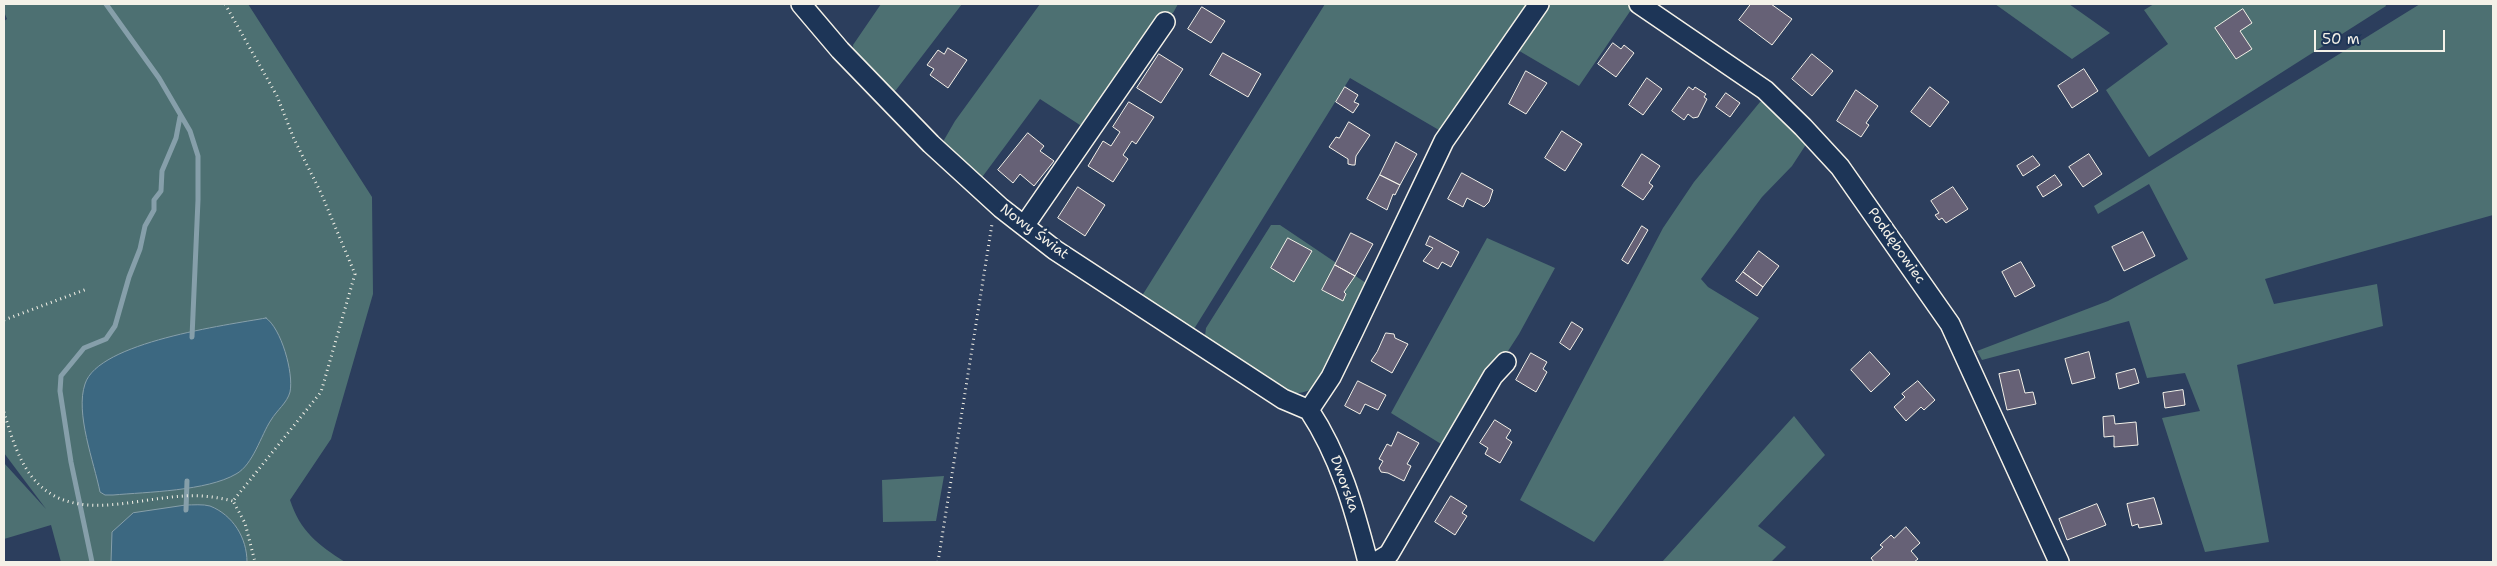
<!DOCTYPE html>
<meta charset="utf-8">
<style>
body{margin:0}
#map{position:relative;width:2497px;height:566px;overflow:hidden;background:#2c3e5d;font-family:"Shantell Sans",sans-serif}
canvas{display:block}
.frame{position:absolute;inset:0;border:5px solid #f4f1e8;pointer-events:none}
.scale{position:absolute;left:2314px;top:30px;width:131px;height:22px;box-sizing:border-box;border:2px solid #f4f1e8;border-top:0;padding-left:6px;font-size:15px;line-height:18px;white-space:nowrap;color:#f4f1e8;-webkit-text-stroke:4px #1d3557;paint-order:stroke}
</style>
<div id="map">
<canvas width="2497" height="566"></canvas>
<div class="frame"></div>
<div class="scale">50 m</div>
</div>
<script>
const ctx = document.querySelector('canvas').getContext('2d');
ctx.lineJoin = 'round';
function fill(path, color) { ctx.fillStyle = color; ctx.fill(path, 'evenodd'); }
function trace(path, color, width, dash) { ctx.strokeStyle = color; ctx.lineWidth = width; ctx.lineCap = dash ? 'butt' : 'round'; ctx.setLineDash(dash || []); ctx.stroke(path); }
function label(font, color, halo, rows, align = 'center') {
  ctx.font = font + ' "Shantell Sans",sans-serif'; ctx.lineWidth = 5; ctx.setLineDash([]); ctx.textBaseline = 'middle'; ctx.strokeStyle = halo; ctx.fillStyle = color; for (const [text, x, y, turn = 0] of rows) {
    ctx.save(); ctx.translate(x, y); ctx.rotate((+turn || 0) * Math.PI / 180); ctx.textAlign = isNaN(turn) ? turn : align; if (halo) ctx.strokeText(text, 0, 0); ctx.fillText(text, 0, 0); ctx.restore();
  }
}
fill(new Path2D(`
 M4,4H248L372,197L373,294L331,439L290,500C300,531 318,545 345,562H61L51,525L4,539V463L46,509L4,453V21L7,19L4,12Z
 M881,4H962L896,90L890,93L854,53L853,45Z
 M1040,4H1178L1173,13L1163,15L1083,127L1040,99L980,180L945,148L944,140L955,121Z
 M1325,4H1533L1444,133L1350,78L1194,329L1188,328L1140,299Z
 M1546,4H1629L1633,7L1579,86L1516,49Z
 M1995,4H2069L2110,33L2072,59Z
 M2154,4H2385L2386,6L2149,157L2106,90L2168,44L2144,10Z
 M2420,4H2493V215L2265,279L2274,304L2377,284L2383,326L2237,365L2269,542L2205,552L2162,418L2200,411L2185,373L2147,378L2129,321L1982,360L1977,351L2108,301L2188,259L2149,184L2098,214L2094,206Z
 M1771,101L1804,135L1805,146L1792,166L1762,197L1701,279L1708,287L1759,318L1594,542L1520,500L1663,228L1694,182L1760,102Z
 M1271,225H1280L1369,285C1357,310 1335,372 1314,387C1305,394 1294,394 1284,392L1209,343L1205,336L1206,328Z
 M1487,238L1555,268L1519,334L1446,447L1391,413Z
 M1794,416L1825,455L1758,526L1786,547L1771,562H1662Z
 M944,476L936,521L883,522L882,480Z`), '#4d7072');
const water = new Path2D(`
 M266,318C281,328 294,373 290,392C287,403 277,410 271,420C261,435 253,465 236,474C207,491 147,492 113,495H105L100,492C94,462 75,413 85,384C98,342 227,325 266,318Z
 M186,505C193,505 203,504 210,506C233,515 247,538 247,562H111L112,532L133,513Z`);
fill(water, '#3c6881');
trace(water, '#869faa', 1);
trace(new Path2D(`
 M106,4L159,78L190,131L198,156V200L192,337
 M186,510L187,481
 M92,562L71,462L60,391L61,376L84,348L106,339L115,326L129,277L140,249L145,226L154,210V200L161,191L162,171L176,138L180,117`), '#869faa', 5);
const building = new Path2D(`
 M1751,4H1771L1792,19L1772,45L1739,20Z
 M1202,7L1225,21L1211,43L1188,29Z
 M2243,9L2252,23L2240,31L2252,49L2236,59L2215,28Z
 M1613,43L1621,49L1624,45L1634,53L1616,77L1598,64Z
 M948,48L967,60L948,88L930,75L934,69L927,65L938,50L944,54Z
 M1223,53L1261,74L1248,97L1210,75Z
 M1159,54L1183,69L1161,103L1137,88Z
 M1812,54L1833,71L1812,96L1792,79Z
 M2084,69L2098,91L2072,108L2058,86Z
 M1526,71L1547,83L1526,114L1509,104Z
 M1647,78L1662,89L1643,115L1629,105Z
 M1345,87L1358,95L1354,102L1359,104L1353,113L1336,102Z
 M1689,87L1693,90L1695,87L1706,94L1704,97L1707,99L1698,117L1693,118L1688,114L1684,120L1672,111Z
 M1930,87L1949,102L1930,127L1911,112Z
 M1856,90L1878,106L1866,123L1869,125L1861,137L1837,121Z
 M1726,93L1740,103L1730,117L1716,107Z
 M1129,102L1154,117L1136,144L1132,141L1123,155L1128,159L1113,182L1088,166L1103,141L1111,146L1120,132L1113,127Z
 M1349,122L1370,135L1356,156L1355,165H1352L1348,164V159L1329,147L1336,137L1339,138Z
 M1562,131L1582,144L1565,171L1545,158Z
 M1028,133L1044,146L1040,151L1054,161L1034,186L1020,174L1013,183L998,170Z
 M1396,142L1417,154L1400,185L1380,175Z
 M1642,154L1660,166L1649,183L1653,186L1643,200L1622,186Z
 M2089,154L2102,174L2083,187L2069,167Z
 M2033,156L2040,165L2023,176L2017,166Z
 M1462,173L1493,190L1489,202L1484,207L1467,198L1463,207L1448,199Z
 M1380,175L1400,185L1395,195L1393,194L1387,210L1367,199Z
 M2055,175L2062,185L2043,197L2037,187Z
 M1078,187L1105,205L1085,236L1058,218Z
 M1953,187L1968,209L1946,223L1942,218L1939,220L1935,215L1939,213L1931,201Z
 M1642,226L1648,230L1628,264L1622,260Z
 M2143,232L2155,256L2124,271L2112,247Z
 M1351,233L1373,244L1355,276L1335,265Z
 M1430,236L1459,252L1451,267L1442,262L1438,269L1423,261L1433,248L1426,245Z
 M1288,238L1312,251L1294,282L1271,268Z
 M1759,251L1779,266L1763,287L1743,272Z
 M2021,262L2035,286L2015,297L2002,272Z
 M1335,265L1355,276L1344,292L1346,294L1343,301L1322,290Z
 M1743,272L1763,287L1757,296L1736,281Z
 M1572,322L1583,329L1570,350L1560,343Z
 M1386,333L1394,334L1395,338L1408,344L1392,373L1371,361L1377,352Z
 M1870,352L1890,374L1871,392L1851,370Z
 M2089,352L2095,378L2072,384L2065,359Z
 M1531,353L1547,362L1543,369L1547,372L1536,392L1516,380Z
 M2135,369L2139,383L2119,389L2116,374Z
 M2019,370L2025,393L2033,392L2036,404L2007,410L1999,374Z
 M1358,381L1386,395L1378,410L1365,404L1360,414L1345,406Z
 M1918,381L1935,400L1924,410L1921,407L1906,421L1894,407L1905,397L1902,394Z
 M2183,390L2185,405L2165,408L2163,393Z
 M2114,416L2115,424L2136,422L2138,445L2114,447V436L2104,437L2103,417Z
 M1495,420L1511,430L1506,438L1512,442L1500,463L1485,454L1488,448L1480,443Z
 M1398,432L1419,443L1407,464L1411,466L1404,481L1388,473L1381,472L1379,468L1383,461L1379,459L1387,444L1391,446Z
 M1451,496L1467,506L1462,513L1467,516L1455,535L1435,522Z
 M2154,498L2162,524L2139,528L2138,524L2132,526L2127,504Z
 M2097,504L2106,525L2067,540L2059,519Z
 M1906,527L1920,543L1911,551L1918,559L1914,562H1874L1871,558L1883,547L1880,545L1891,535L1894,538Z`);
fill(building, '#666176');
trace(building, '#f4f1e8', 1);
const minor = new Path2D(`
 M801,4L840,50L931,144L1001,208L1055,250L1283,399L1309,410
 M1639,4L1765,90L1803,127L1840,167L1950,324L2059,562
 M1024,226L1165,22
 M1309,410L1331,377L1353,332L1444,141L1539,4
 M1309,410C1340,457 1354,508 1368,562
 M1376,562L1389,554L1493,376L1506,362`);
trace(minor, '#f4f1e8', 22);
trace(new Path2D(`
 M225,4L277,96L294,139L321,193L355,274L321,392L233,501L245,523L255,562
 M4,320L87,289
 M4,412C9,429 15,449 24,465C60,528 127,499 184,496C201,495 217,497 233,501
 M938,562L992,224`), '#f4f1e8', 3, [1, 4]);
trace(minor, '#1d3557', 19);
label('14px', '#f4f1e8', '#1d3557', [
 ["Nowy Świat",1034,232,37],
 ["Poddębowiec",1896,246,55],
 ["Dworska",1344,484,70]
]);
</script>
